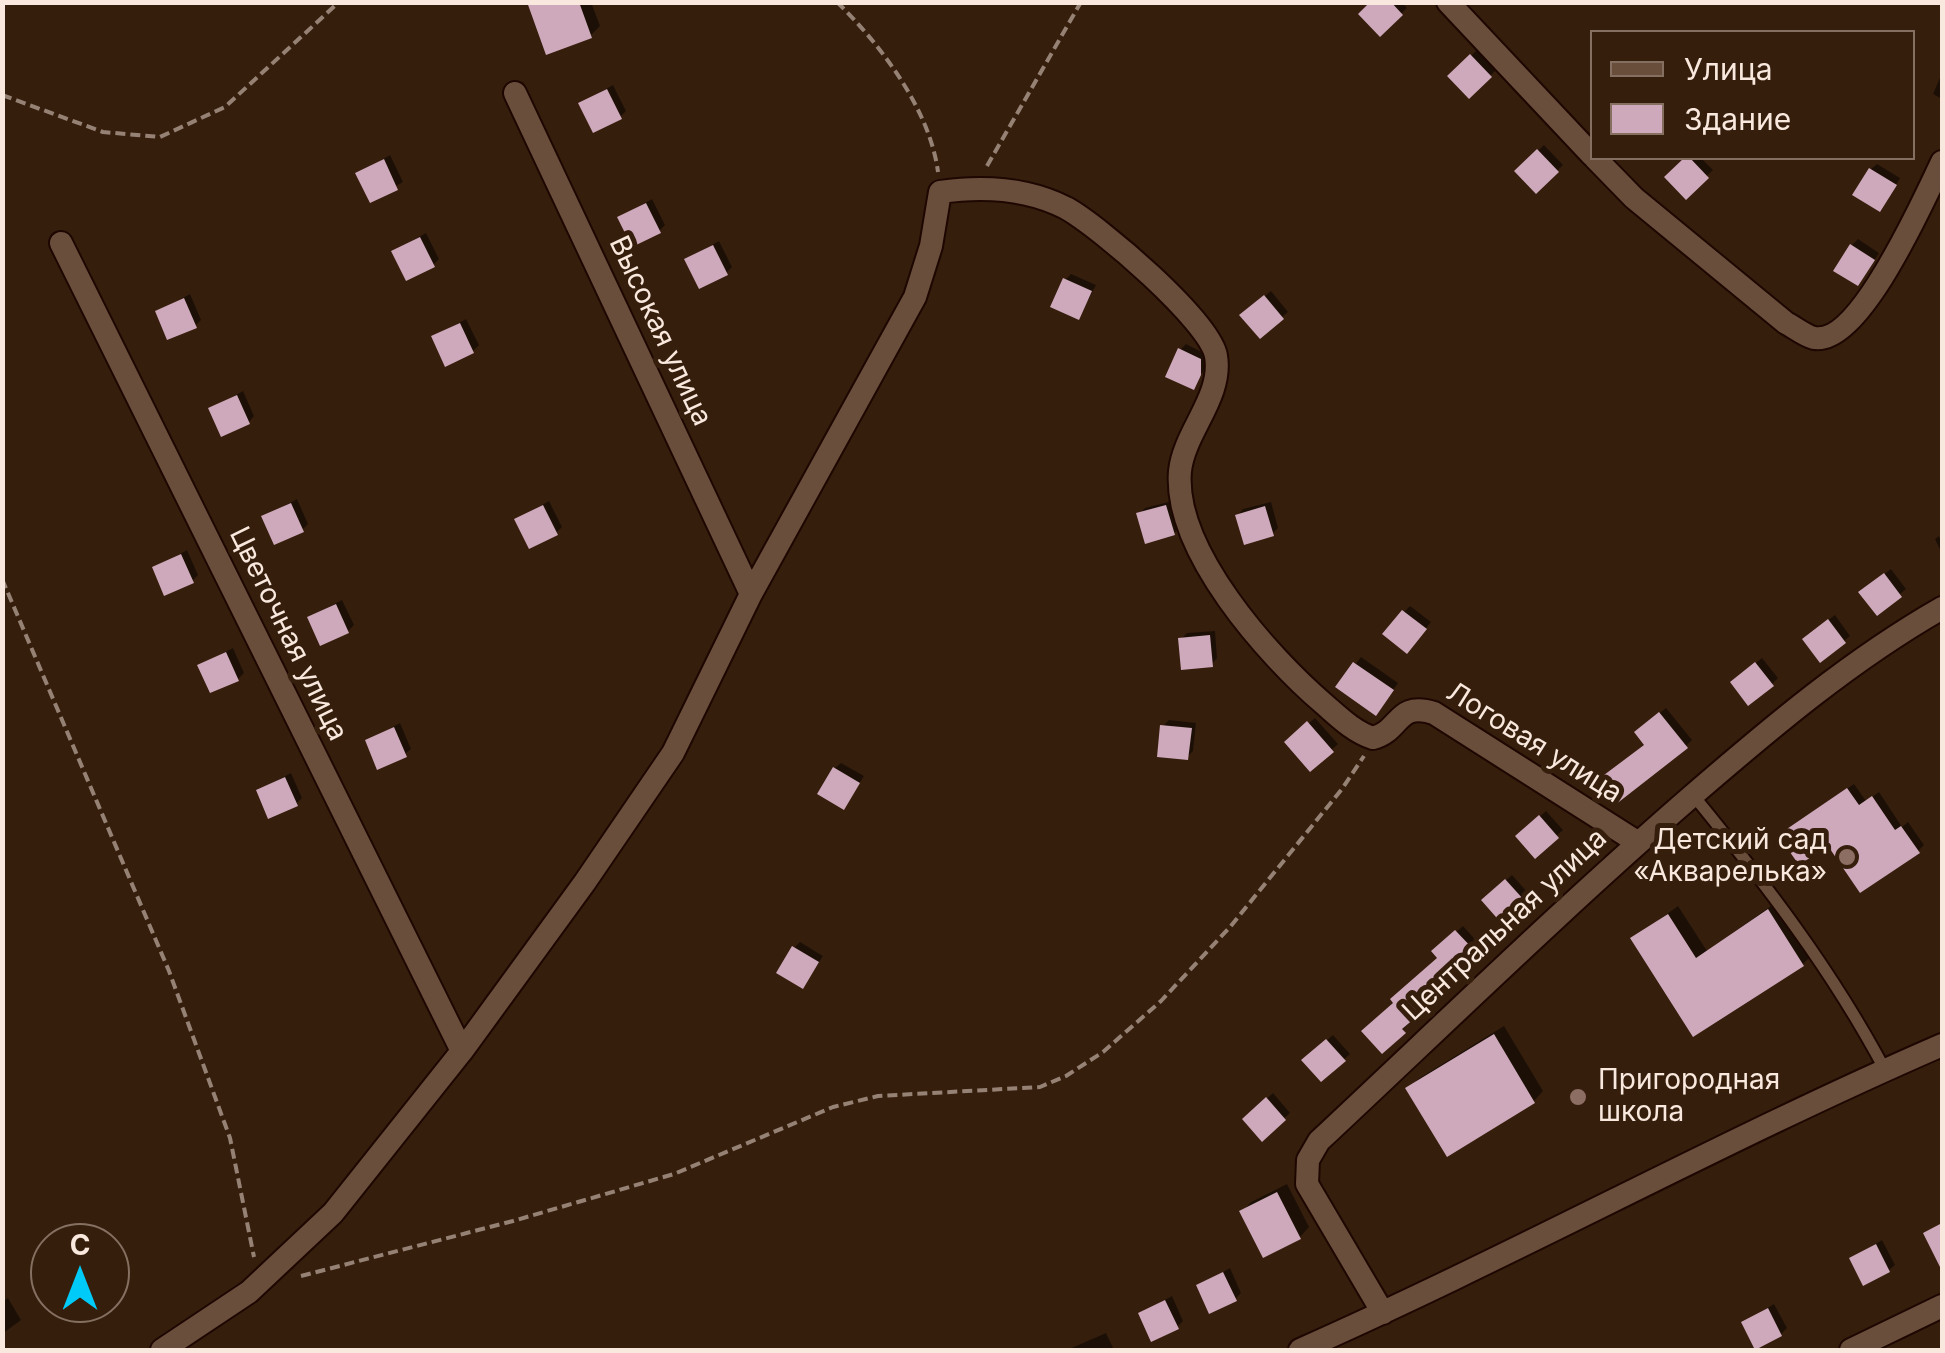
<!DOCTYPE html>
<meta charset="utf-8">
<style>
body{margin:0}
#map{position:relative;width:1945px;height:1353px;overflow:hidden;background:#361e0d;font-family:Inter,sans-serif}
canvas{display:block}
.frame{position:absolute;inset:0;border:5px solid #f9e8dd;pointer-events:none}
.legend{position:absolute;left:1590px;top:30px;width:325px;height:130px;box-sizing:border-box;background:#361e0d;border:2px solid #846f60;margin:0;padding:12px 18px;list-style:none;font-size:30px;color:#f9e8dd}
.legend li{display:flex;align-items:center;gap:20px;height:50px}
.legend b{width:50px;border:2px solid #846f60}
.north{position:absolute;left:30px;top:1223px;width:100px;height:100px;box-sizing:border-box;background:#361e0d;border:2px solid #846f60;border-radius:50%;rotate:0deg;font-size:28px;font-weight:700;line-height:40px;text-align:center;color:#f9e8dd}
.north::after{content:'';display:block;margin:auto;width:35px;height:45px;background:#00cbf8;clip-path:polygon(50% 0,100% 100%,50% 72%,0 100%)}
</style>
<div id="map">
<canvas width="1945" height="1353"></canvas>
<div class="frame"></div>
<ul class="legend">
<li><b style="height:12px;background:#6a4e3c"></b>Улица</li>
<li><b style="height:28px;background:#cda9bb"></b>Здание</li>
</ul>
<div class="north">С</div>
</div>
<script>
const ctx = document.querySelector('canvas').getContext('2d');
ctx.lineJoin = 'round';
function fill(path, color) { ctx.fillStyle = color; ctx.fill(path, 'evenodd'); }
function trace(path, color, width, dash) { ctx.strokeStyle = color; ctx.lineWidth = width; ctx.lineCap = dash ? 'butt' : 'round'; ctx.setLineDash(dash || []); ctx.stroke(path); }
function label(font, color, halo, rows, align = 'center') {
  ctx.font = font + ' Inter,sans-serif'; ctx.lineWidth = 10; ctx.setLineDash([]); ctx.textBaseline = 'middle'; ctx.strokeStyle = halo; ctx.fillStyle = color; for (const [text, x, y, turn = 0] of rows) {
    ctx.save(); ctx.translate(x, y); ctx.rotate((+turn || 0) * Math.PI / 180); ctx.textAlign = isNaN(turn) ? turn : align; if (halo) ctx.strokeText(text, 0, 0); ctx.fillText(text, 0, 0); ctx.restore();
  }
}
fill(new Path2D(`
 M531,2H591L600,26L591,35Z
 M1373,2H1402L1407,8L1380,34Z
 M1477,50L1496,70L1469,96L1450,76Z
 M1942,73V99L1933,94Z
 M613,85L626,111L620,117L581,103Z
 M1544,145L1563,165L1536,191L1517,171Z
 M390,155L403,182L371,200L358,174Z
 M1687,158H1701L1713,170L1686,196L1668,177Z
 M1877,164L1900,178L1885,203L1871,169Z
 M652,199L665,225L659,231L620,217Z
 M426,233L439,259L433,265L394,251Z
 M1858,239L1879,253L1864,277L1852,245Z
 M719,241L732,267L726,273L687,259Z
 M1071,274L1096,285L1079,317L1065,280Z
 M1271,291L1288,312L1282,317L1248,310Z
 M190,294L201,320L196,325L158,312Z
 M466,319L479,345L473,351L434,337Z
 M1186,344L1206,354V367L1193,387L1180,350Z
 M243,391L254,416L249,422L211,409Z
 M297,499L308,524L302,530L264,517Z
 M549,501L562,527L556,533L517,519Z
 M1172,501L1180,527L1174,533L1139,514L1145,508Z
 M1271,502L1278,528L1272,534L1238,515L1243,509Z
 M1939,536V538L1942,536V554L1935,539Z
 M187,550L198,575L192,581L155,568Z
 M1891,569L1906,589L1877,613L1867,587Z
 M342,600L354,625L348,631L310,617Z
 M1410,606L1431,622L1413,645L1404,612Z
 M1835,615L1850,636L1844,641L1811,633Z
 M1215,631L1217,658L1212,664L1181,639L1187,633Z
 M233,648L244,673L238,679L200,665Z
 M1361,657L1398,683L1382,707L1339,686Z
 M1762,658L1778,678L1772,684L1739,676Z
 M1666,708L1692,740L1686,746L1646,744L1643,726Z
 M1315,718L1338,744L1310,769L1287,742Z
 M1169,720L1196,723L1193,751L1187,757L1163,726Z
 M400,723L411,749L405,754L368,741Z
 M841,763L864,776L844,807L835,768Z
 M291,773L302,798L296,804L259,790Z
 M1854,784L1866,801L1879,792L1902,827L1908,822L1924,845L1918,851L1829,843L1787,829Z
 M1546,811L1563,830L1535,855L1518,836Z
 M1512,875L1538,904L1510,929L1484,900Z
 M1778,901L1812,955L1803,964L1694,1033L1634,938L1678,906L1707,951Z
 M1463,926L1480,945L1433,987L1439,993L1382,1050L1440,958L1435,951Z
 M800,942L823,956L803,986L794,948Z
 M1504,1026L1543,1091L1534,1101L1447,1153L1408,1089L1418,1079Z
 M1333,1035L1350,1054L1322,1079L1305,1060Z
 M1273,1093L1290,1113L1262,1138L1245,1119Z
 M1287,1184L1309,1227L1300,1237L1242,1212L1251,1202Z
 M1882,1240L1895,1265L1889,1270L1852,1258Z
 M1230,1268L1241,1293L1235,1299L1199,1286Z
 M1172,1296L1183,1321L1177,1327L1141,1313Z
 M8,1298L21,1320L2,1334V1302Z
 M1774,1304L1787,1328L1781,1334L1744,1322Z
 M1106,1333L1114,1350H1067Z`), '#0007');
fill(new Path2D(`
 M527,2H579L592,38L546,55Z
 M1370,2H1391L1403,15L1380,37L1358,14Z
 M1470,54L1492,77L1469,99L1447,76Z
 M607,89L622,119L593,133L578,103Z
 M1537,149L1559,172L1536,194L1514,171Z
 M1684,158H1690L1709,178L1686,200L1664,177Z
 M384,159L398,190L370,203L355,173Z
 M1869,168L1897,185L1880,212L1852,195Z
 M646,203L661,233L632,247L617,217Z
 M420,237L435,267L406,281L391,251Z
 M1850,244L1875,260L1858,286L1833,271Z
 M713,245L728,275L699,289L684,259Z
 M1063,278L1092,291L1079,320L1050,307Z
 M1264,295L1284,319L1260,339L1239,315Z
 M184,298L197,328L167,340L155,311Z
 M460,323L474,353L445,367L431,336Z
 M1178,348L1201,359V375L1194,390L1165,377Z
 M237,395L250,424L221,437L208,408Z
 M291,503L304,532L274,545L261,516Z
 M543,505L558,535L529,549L514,519Z
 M1166,505L1175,535L1145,544L1136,513Z
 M1265,506L1274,536L1244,545L1235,515Z
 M181,554L194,583L164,596L152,567Z
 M1884,573L1902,597L1877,616L1858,592Z
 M336,604L349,633L320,646L307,617Z
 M1402,610L1427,629L1407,654L1382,634Z
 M1828,619L1846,643L1820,663L1802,639Z
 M1210,635L1213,667L1181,670L1178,638Z
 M226,652L239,681L210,693L197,665Z
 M1353,662L1394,690L1376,716L1335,687Z
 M1755,662L1774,686L1748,706L1730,682Z
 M1659,712L1688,748L1615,805L1596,781L1644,745L1634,732Z
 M1307,721L1334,752L1310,772L1284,742Z
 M1160,725L1192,728L1188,760L1157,757Z
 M394,727L407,757L377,770L365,740Z
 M833,767L860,783L844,810L817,794Z
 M285,777L298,806L268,819L256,790Z
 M1847,788L1859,805L1872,796L1895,830L1901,826L1920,853L1860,893L1828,846L1799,865L1778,835Z
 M1539,815L1559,838L1535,859L1515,836Z
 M1505,879L1534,911L1510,933L1481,900Z
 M1768,909L1804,966L1693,1037L1630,938L1668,914L1696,958Z
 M1455,930L1476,952L1429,994L1435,1001L1402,1029L1406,1033L1382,1054L1361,1031L1393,1003L1390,999L1437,958L1431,951Z
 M792,946L819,962L803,989L776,973Z
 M1494,1034L1535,1103L1447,1157L1405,1088Z
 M1326,1039L1346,1061L1321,1082L1301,1060Z
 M1266,1097L1286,1120L1262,1142L1242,1119Z
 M1277,1192L1301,1239L1263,1258L1239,1211Z
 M1942,1223V1271L1923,1233Z
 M1876,1244L1890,1272L1863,1286L1849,1258Z
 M1223,1272L1237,1301L1209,1314L1196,1285Z
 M1165,1300L1179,1329L1151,1342L1138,1313Z
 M1768,1308L1782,1336L1755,1350L1741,1322Z`), '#cda9bb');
const service = new Path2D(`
 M1693,795C1765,883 1832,970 1885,1070`);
const minor = new Path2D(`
 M1448,2L1592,155
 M515,93L751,594
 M1595,158L1634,198L1786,323C1794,327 1805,336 1814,338C1860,346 1925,197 1942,162
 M61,243L462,1051
 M1383,1313L1307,1184L1308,1160L1319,1141C1443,1025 1565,906 1693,795C1773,726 1851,660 1942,608
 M162,1350L249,1292L333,1213L462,1051L585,882L673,753L751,594L915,297L931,246L940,192C982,186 1027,188 1066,208C1099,226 1210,321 1216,356C1223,397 1184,432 1180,471C1173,550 1268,656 1324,704C1339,717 1354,732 1373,738C1401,731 1396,701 1434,713L1637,842
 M1300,1350C1517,1254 1725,1139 1942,1045
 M1851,1350L1942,1306`);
trace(service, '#1d0700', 15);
trace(minor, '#1d0700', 26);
trace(new Path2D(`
 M837,2C881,45 930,110 938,172
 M2,95L103,132L160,137L225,107L339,2
 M987,166L1081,2
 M2,579L169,971L230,1138L254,1257
 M301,1276L513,1221L674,1174L833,1107L878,1096L1040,1087L1066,1076L1103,1052L1161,1001L1230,927L1342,789L1364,756`), '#968274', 4, [10, 5]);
trace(service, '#6a4e3c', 11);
trace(minor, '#6a4e3c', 22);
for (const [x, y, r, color] of [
 [1847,857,10,"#8d6e63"],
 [1578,1097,10,"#8d6e63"]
]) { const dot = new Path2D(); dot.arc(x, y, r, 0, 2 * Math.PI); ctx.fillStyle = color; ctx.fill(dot); trace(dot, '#361e0d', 4); }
label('28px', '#f9e8dd', '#361e0d', [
 ["Высокая улица",660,331,65],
 ["Цветочная улица",288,634,64],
 ["Логовая улица",1534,743,32],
 ["Центральная улица",1505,925,-43]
]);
label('28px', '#f9e8dd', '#361e0d', [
 ["Детский сад",1827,841],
 ["«Акварелька»",1827,873],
 ["Пригородная",1598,1081,"left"],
 ["школа",1598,1113,"left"]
], 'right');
</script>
